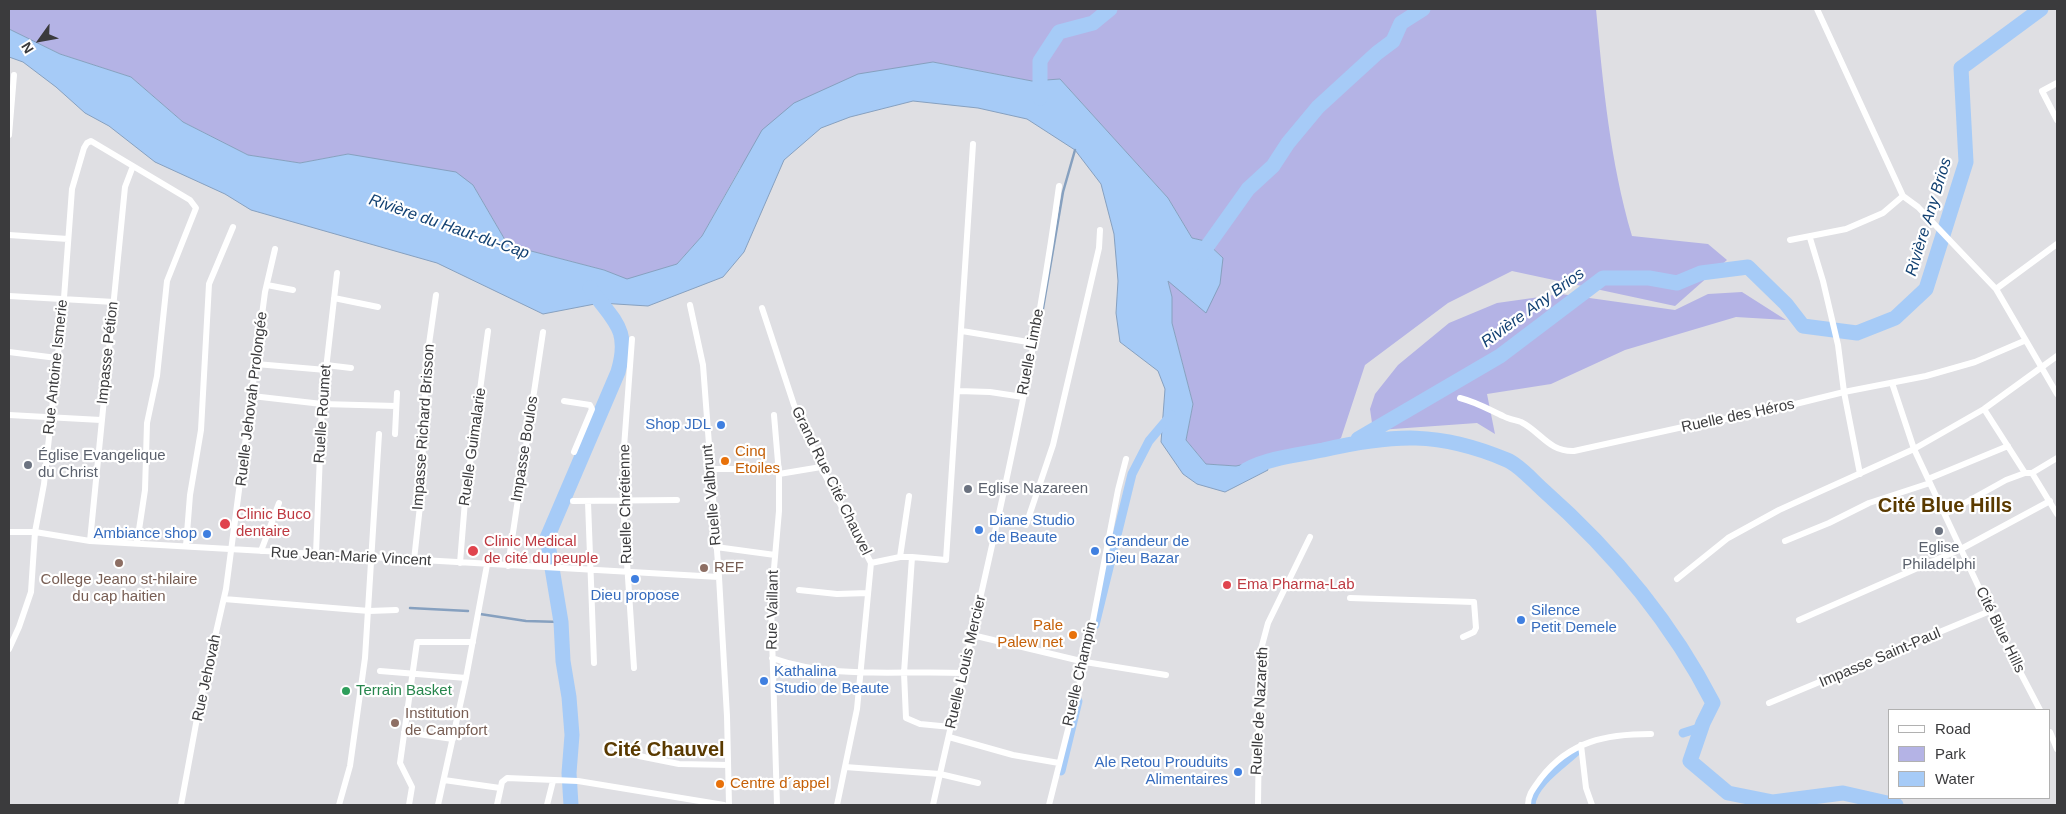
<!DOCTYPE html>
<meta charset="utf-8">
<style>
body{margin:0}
#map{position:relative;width:2066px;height:814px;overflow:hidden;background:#dfdfe3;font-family:Helvetica,sans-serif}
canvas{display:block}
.frame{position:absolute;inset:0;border:10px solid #3b3b3d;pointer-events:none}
.legend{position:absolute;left:1888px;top:709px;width:162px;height:90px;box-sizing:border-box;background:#fff;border:1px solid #b1b1b1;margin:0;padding:6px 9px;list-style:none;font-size:15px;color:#3b3b3d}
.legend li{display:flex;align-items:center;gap:10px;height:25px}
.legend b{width:25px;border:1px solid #b1b1b1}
.north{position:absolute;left:15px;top:15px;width:50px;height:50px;-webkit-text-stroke:4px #fff;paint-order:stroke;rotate:238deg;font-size:14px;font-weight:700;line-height:20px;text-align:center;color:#3b3b3d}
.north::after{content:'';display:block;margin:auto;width:18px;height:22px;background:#3b3b3d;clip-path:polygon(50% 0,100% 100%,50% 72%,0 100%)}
</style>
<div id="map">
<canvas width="2066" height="814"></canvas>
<div class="frame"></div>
<ul class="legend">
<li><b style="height:6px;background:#fff"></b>Road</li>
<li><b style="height:14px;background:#b4b3e5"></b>Park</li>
<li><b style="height:14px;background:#a6cbf7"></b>Water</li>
</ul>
<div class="north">N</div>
</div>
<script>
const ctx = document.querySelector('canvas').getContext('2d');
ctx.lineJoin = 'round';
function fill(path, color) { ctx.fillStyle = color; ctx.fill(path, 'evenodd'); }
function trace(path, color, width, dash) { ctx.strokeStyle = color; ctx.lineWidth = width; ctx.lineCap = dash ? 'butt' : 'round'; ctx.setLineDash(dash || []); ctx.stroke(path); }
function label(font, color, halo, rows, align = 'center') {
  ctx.font = font + ' Helvetica,sans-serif'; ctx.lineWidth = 4.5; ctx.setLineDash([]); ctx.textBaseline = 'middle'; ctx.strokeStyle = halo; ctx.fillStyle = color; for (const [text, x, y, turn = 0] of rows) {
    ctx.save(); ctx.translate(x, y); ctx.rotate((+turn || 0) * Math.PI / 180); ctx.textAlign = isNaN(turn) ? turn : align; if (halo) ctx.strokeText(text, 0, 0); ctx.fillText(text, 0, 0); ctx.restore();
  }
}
fill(new Path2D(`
 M9,9H1596C1603,85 1610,161 1632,236L1708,244L1727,260L1675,306L1512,271L1448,303L1365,365L1341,438L1327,448L1236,466L1206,464L1186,440L1193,404L1172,323V297L1168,280L1223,258L1205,241L1192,238L1168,198L1060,79L1032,81L933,62L740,168L702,236L677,264L627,280L604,270L508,245L473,185L348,154L300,163L248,155L183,122L131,77L60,54L9,29Z
 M1742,292L1786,320L1736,317L1625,350L1551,384L1487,394L1495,434L1477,423L1379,430L1372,423L1370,409L1375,394L1398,365L1449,323L1497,303L1561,294L1675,310L1708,294Z`), '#b4b3e5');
const water = new Path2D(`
 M9,29L60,54L131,77L183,122L248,155L300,163L348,154L456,172L473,185L508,245L604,270L627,279L677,264L702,236L762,130L794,103L858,74L933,62L1032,81L1060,79L1168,198L1192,238L1205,241L1223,258L1220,284L1206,313L1168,281L1172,297V323L1193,404L1186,440L1206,464L1236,466L1264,460L1268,470L1225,492L1197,484L1183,474L1161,442L1165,389L1158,371L1120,342L1116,313L1118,281L1114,234L1101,184L1075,150L1027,119L978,108L913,101L850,117L821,128L784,160L744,252L723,277L648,306L600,303L543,314L437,263L251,210L225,194L155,162L109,126L85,113L56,87L23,62L9,57Z`);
fill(water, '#a6cbf7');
trace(water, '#86a0bf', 1);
trace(new Path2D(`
 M1042,314L1063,192L1075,150
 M410,608L468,611
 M480,614L526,621L561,622`), '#86a0bf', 2.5);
trace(new Path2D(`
 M1095,625L1132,474L1149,441L1171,415
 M1683,733L1702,727
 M1061,771L1078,701
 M1531,805C1532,784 1563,764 1578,750`), '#a6cbf7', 9);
trace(new Path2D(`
 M1040,98V61L1059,32L1093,23L1110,9
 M1196,262L1248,189L1273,166L1288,143L1318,107L1377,53L1393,41L1401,23L1423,9
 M1358,439L1500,356L1603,278H1649L1677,283L1701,273L1748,267L1786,304L1803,326L1857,333L1895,318L1926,289L1966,162L1961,68L2041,9
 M1246,470C1268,458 1298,455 1323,450C1393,434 1439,431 1507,460C1519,465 1532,480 1542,489C1611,550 1671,621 1713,703L1703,723L1690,761L1728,793L1773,802L1843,793L1896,805
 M571,805L569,773L572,735L569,697L563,661L561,622L547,538L618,372C631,328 613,321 590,288`), '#a6cbf7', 15);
trace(new Path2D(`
 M1817,9L1903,196L1918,207L1996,289L2057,394
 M2057,83L2042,91L2057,120
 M9,135L14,75
 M9,235L68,239
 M1810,238L1823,281L1838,345L1844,392L1860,474
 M1790,240L1846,229L1883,213L1903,196
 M267,285L293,290
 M1996,289L2057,244
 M9,296L114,302
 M334,298L378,307
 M690,305L703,365L719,577L727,716L729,805
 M762,308L794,405L821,467L871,563L857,709L837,805
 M962,331L1034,343
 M632,339L623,461V502L634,668
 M9,352L57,358
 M256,364L326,370
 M326,365L351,368
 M1892,383L1914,449L2004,641L2040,710
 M958,391L990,392L1023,397
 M252,396L322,404L396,406
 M1460,398C1476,402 1488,409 1503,416C1508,419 1515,420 1521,422C1541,432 1549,452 1574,451L1692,425L1763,412L1844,392L1926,376L1975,362L2024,341
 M564,401L590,405L592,409L574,452
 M1984,409L2025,473
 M9,415L101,420
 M774,415L779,474V511L771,603L777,805
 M395,434L397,393
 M709,469H779
 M2032,473L2057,514
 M779,474L821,467
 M1928,479L2008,446
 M909,496L900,557H912
 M573,501L677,500
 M588,502L594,663
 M1945,514L2006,480L2025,473H2032L2057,458
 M1026,525L1053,445L1099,248L1100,230
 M9,532H35L90,541L719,577
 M90,541L125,187L133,166
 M1785,541L1829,523L1869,503L1930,483
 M186,546L190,495L201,430L209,284L233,227
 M716,547L775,555
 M261,551L279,503
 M316,554L322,404L337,273
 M414,560L421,497L426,365L436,295
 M460,563L465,501L488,331
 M871,563L900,557
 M508,566L543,332
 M1677,579L1728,538L1779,510L1914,449L1984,409L2057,356
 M799,590L837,594L868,593
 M1350,598L1474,602L1476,628L1474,632L1463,637
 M224,599L369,611L396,610
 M1799,620L1961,549L2050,501
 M972,635L1085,662L1166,675
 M9,649L19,627L31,592L35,532L44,484L64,298L72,189L84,148L87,143L91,141L190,200L196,208L167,281L157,376L147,423L145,490L137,543
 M772,658C835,680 899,670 963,673
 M380,671L466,678
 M1769,703L1990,611
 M951,727L920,724L906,718L904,673L912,557L946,560L973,144
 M404,732L453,739
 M2050,732L2057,749
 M949,737L1013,755L1059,763
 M1581,745L1586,788L1592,805
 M639,756L679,764L728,765
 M845,767L940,774L978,783
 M444,780L500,788
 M181,805L200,702L226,589L265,292L275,249
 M339,805L350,766L365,658L379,434
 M409,805L412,787L400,763L417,642H473
 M438,805L466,678L487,565
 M497,805L502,782L507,778L578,781L724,805
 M547,805L553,781
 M933,805C979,600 1031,395 1059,186
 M1049,805L1085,662L1118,490L1126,459
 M1258,805L1260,653L1268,623L1310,537
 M1528,805C1528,794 1534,788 1541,778C1570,741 1606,734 1651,734`), '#fff', 6);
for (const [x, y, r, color] of [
 [721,425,5,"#3f7fe0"],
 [725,461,5,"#e8710a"],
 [28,465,5,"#6b7280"],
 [968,489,5,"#6b7280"],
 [225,524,6,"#e0444e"],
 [979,530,5,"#3f7fe0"],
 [1939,531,5,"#6b7280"],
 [207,534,5,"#3f7fe0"],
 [473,551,6,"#e0444e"],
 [1095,551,5,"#3f7fe0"],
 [119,563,5,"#8d6e63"],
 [704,568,5,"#8d6e63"],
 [635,579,5,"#3f7fe0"],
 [1227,585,5,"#e0444e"],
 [1521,620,5,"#3f7fe0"],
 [1073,635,5,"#e8710a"],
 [764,681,5,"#3f7fe0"],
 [346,691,5,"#2e9e5b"],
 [395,723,5,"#8d6e63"],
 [1238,772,5,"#3f7fe0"],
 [720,784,5,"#e8710a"]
]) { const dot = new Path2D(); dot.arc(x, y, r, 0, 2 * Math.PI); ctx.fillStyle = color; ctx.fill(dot); trace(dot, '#fff', 2); }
label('15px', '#3b3b3d', '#fff', [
 ["Ruelle Limbe",1031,352,-79],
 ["Impasse Pétion",108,353,-84],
 ["Rue Antoine Ismerie",56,367,-84],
 ["Ruelle Jehovah Prolongée",252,399,-83],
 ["Ruelle Roumet",323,414,-86],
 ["Ruelle des Héros",1738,416,-12],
 ["Impasse Richard Brisson",424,427,-86],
 ["Ruelle Guimalarie",473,447,-82],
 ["Impasse Boulos",525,449,-81],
 ["Grand Rue Cité Chauvel",831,481,64],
 ["Ruelle Valbrunt",712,495,-95],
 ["Ruelle Chrétienne",626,504,-91],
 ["Rue Jean-Marie Vincent",351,557,3],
 ["Rue Vaillant",773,610,-89],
 ["Cité Blue Hills",2000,630,64],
 ["Impasse Saint-Paul",1880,658,-23],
 ["Ruelle Louis Mercier",966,662,-77],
 ["Ruelle Champin",1080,674,-77],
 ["Rue Jehovah",207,678,-78],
 ["Ruelle de Nazareth",1260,711,-87]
]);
label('15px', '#366cbe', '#fff', [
 ["Shop JDL",711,425,"right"],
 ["Diane Studio",989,521],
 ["de Beaute",989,538],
 ["Ambiance shop",197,534,"right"],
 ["Grandeur de",1105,542],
 ["Dieu Bazar",1105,559],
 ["Dieu propose",635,596,"center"],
 ["Silence",1531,611],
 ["Petit Demele",1531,628],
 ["Kathalina",774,672],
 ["Studio de Beaute",774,689],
 ["Ale Retou Prouduits",1228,763,"right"],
 ["Alimentaires",1228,780,"right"]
], 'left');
label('15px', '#c56008', '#fff', [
 ["Cinq",735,452],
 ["Etoiles",735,469],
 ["Pale",1063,626,"right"],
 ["Palew net",1063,643,"right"],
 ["Centre d´appel",730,784]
], 'left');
label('15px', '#5b616d', '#fff', [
 ["Église Evangelique",38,456],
 ["du Christ",38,473],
 ["Eglise Nazareen",978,489],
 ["Eglise",1939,548,"center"],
 ["Philadelphi",1939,565,"center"]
], 'left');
label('15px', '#be3a42', '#fff', [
 ["Clinic Buco",236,515],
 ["dentaire",236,532],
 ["Clinic Medical",484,542],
 ["de cité du peuple",484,559],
 ["Ema Pharma-Lab",1237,585]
], 'left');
label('15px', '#785e54', '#fff', [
 ["REF",714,568],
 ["College Jeano st-hilaire",119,580,"center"],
 ["du cap haitien",119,597,"center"],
 ["Institution",405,714],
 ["de Campfort",405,731]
], 'left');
label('15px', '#27864d', '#fff', [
 ["Terrain Basket",356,691]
], 'left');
label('italic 16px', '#124172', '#fff', [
 ["Rivière Any Brios",1929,217,-73],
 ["Rivière du Haut-du-Cap",449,227,19],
 ["Rivière Any Brios",1533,308,-36]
]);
label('bold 20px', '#5a3a00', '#fff', [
 ["Cité Blue Hills",1945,506],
 ["Cité Chauvel",664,750]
]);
</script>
